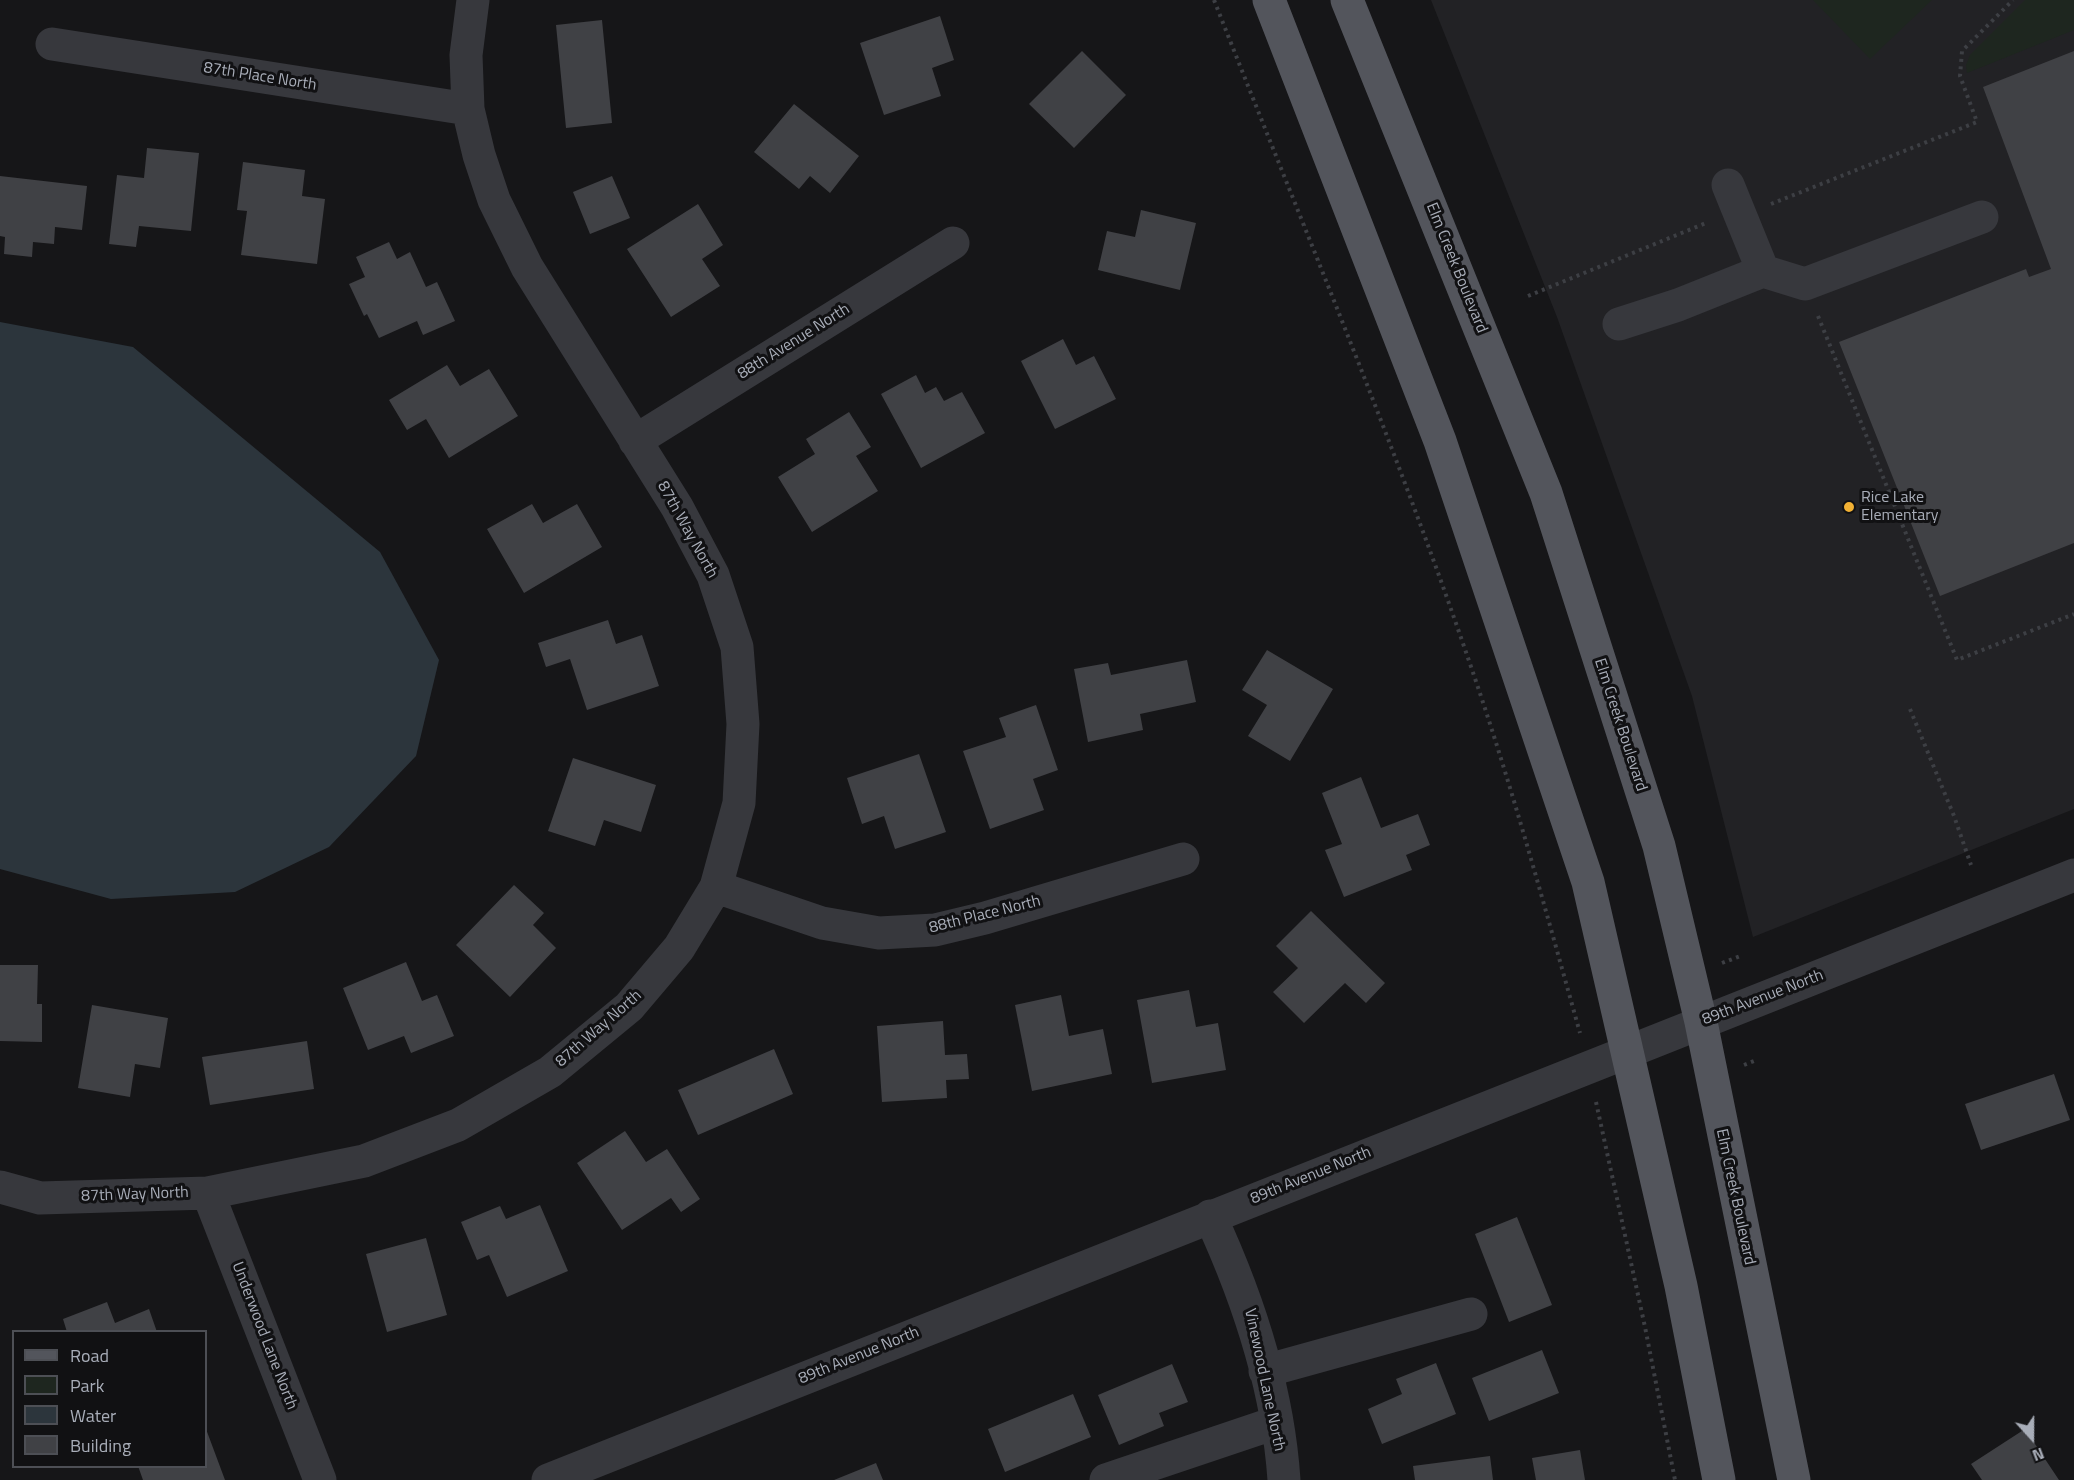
<!DOCTYPE html>
<style>
body{margin:0}
#map{position:relative;width:2074px;height:1480px;overflow:hidden;background:#161618;font-family:"Titillium Web",sans-serif}
canvas{display:block}
.legend{position:absolute;left:12px;top:1330px;width:195px;height:138px;box-sizing:border-box;background:#111113;border:2px solid #4d4f55;margin:0;padding:8px 10px;list-style:none;font-size:18px;color:#a8adb8}
.legend li{display:flex;align-items:center;gap:12px;height:30px}
.legend b{width:30px;border:2px solid #4d4f55}
.north{position:absolute;left:2002px;top:1408px;width:60px;height:60px;-webkit-text-stroke:4px #111113;paint-order:stroke;rotate:159deg;font-size:16px;font-weight:700;line-height:24px;text-align:center;color:#a8adb8}
.north::after{content:'';display:block;margin:auto;width:21px;height:27px;background:#a8adb8;clip-path:polygon(50% 0,100% 100%,50% 72%,0 100%)}
</style>
<div id="map">
<canvas width="2074" height="1480"></canvas>
<ul class="legend">
<li><b style="height:8px;background:#53555c"></b>Road</li>
<li><b style="height:16px;background:#1e261f"></b>Park</li>
<li><b style="height:16px;background:#2c353c"></b>Water</li>
<li><b style="height:16px;background:#404145"></b>Building</li>
</ul>
<div class="north">N</div>
</div>
<script>
const ctx = document.querySelector('canvas').getContext('2d');
ctx.lineJoin = 'round';
function fill(path, color) { ctx.fillStyle = color; ctx.fill(path, 'evenodd'); }
function trace(path, color, width, dash) { ctx.strokeStyle = color; ctx.lineWidth = width; ctx.lineCap = dash ? 'butt' : 'round'; ctx.setLineDash(dash || []); ctx.stroke(path); }
function label(font, color, halo, rows, align = 'center') {
  ctx.font = font + ' "Titillium Web",sans-serif'; ctx.lineWidth = 6; ctx.setLineDash([]); ctx.textBaseline = 'middle'; ctx.strokeStyle = halo; ctx.fillStyle = color; for (const [text, x, y, turn = 0] of rows) {
    ctx.save(); ctx.translate(x, y); ctx.rotate((+turn || 0) * Math.PI / 180); ctx.textAlign = isNaN(turn) ? turn : align; if (halo) ctx.strokeText(text, 0, 0); ctx.fillText(text, 0, 0); ctx.restore();
  }
}
fill(new Path2D(`
 M1431,0H2074V809L1753,937L1692,696L1557,317Z`), '#222225');
fill(new Path2D(`
 M1813,0H1932L1870,59Z
 M2025,0H2074V30L1967,73L1966,65L1970,55Z`), '#1e261f');
fill(new Path2D(`
 M0,322L133,347L380,552L439,660L416,756L329,847L235,892L111,899L0,869Z`), '#2c353c');
fill(new Path2D(`
 M940,16L954,60L932,68L941,96L884,115L860,43Z
 M602,20L612,123L566,128L556,25Z
 M1082,51L1126,95L1074,148L1029,104Z
 M2074,51V543L1940,596L1839,342L2026,269L2029,277L2051,269L1983,87Z
 M794,104L859,156L830,193L810,176L799,189L754,152Z
 M147,148L199,153L191,231L139,226L136,247L109,244L117,175L144,178Z
 M243,162L305,170L302,196L325,199L317,264L241,255L247,211L237,210Z
 M0,176L87,186L82,230L55,227L54,244L33,242L32,257L4,254L5,237L0,236Z
 M612,176L630,218L590,234L573,192Z
 M698,204L723,245L702,259L720,286L671,317L627,249Z
 M1141,210L1196,223L1180,290L1098,270L1107,231L1135,237Z
 M389,242L397,259L410,252L426,287L437,282L455,321L423,335L417,321L379,338L367,314L364,316L349,284L365,277L356,257Z
 M1063,339L1076,365L1094,356L1116,399L1055,429L1021,361Z
 M447,365L460,386L489,369L518,416L449,458L426,419L407,430L389,400Z
 M916,375L925,393L936,387L944,401L962,392L985,433L921,468L881,394Z
 M849,412L871,447L856,456L878,491L812,532L778,477L815,454L806,439Z
 M532,504L543,523L577,504L602,547L524,593L487,529Z
 M608,620L616,644L642,635L659,686L587,710L570,659L546,667L538,643Z
 M1267,650L1333,689L1290,761L1248,736L1267,705L1242,690Z
 M1187,660L1196,702L1140,714L1143,730L1088,742L1074,669L1108,663L1111,675Z
 M1036,705L1058,770L1033,779L1044,810L990,829L963,751L1006,737L999,718Z
 M919,754L946,832L895,849L884,816L862,824L847,778Z
 M573,758L656,785L641,832L604,820L595,846L548,831Z
 M1361,777L1381,828L1418,814L1430,845L1406,855L1412,870L1344,897L1325,850L1342,844L1322,793Z
 M514,885L544,913L533,925L556,948L510,997L456,945Z
 M1311,911L1385,983L1366,1003L1345,983L1304,1023L1273,992L1298,968L1276,946Z
 M406,962L422,1001L437,995L454,1036L411,1053L404,1036L368,1050L343,988Z
 M0,965H38L37,1004H42V1042L0,1041Z
 M1189,990L1196,1027L1218,1023L1226,1070L1152,1083L1137,1000Z
 M1061,995L1069,1036L1103,1029L1112,1074L1032,1091L1015,1005Z
 M92,1005L168,1018L160,1068L135,1064L130,1097L78,1088Z
 M943,1021L945,1055L967,1054L969,1079L946,1080L947,1098L882,1102L877,1026Z
 M307,1041L314,1089L210,1105L202,1057Z
 M774,1049L793,1094L698,1135L678,1090Z
 M2054,1074L2070,1120L1981,1150L1965,1104Z
 M625,1131L646,1162L667,1149L700,1199L681,1212L671,1198L622,1230L577,1163Z
 M540,1205L568,1271L507,1297L489,1255L477,1260L461,1222L500,1206L506,1219Z
 M1517,1217L1552,1305L1509,1322L1475,1234Z
 M426,1238L447,1315L387,1332L366,1254Z
 M107,1302L115,1323L149,1309L157,1332H67L63,1319Z
 M1542,1350L1559,1393L1489,1421L1472,1378Z
 M1436,1363L1456,1414L1382,1444L1368,1409L1402,1394L1396,1379Z
 M1172,1364L1188,1402L1159,1413L1164,1426L1119,1445L1098,1395Z
 M1073,1394L1091,1437L1005,1472L988,1429Z
 M206,1429L225,1480H143L138,1466H206Z
 M2025,1429L2059,1480H1982L1971,1464Z
 M1580,1450L1585,1480H1536L1532,1458Z
 M1490,1456L1493,1480H1415L1413,1466Z
 M876,1463L883,1480H834Z`), '#404145');
trace(new Path2D(`
 M1214,0C1300,219 1392,436 1468,658C1511,782 1545,908 1580,1033
 M1771,204L1977,122L1960,76L1962,51L2013,0
 M1528,296L1706,223
 M1818,316L1957,660L2074,614
 M1910,709L1954,816L1971,865
 M1722,963L1743,955
 M1744,1065L1754,1061
 M1596,1102L1645,1327L1675,1480`), '#3d3f44', 4, [3, 4.5]);
trace(new Path2D(`
 M52,44L468,109
 M1728,185L1763,271
 M1619,324L1678,305L1763,271L1805,284L1982,217
 M635,441L953,243
 M716,887L822,923L879,933L935,930L985,918L1183,859
 M0,1187L40,1198L208,1193L364,1161L458,1125L550,1072L629,1007L679,948L716,887L739,803L743,724L737,647L713,575L677,507L527,267L494,200L479,155L468,109L466,55L473,0
 M208,1193L320,1480
 M1210,1216C1248,1298 1278,1390 1284,1480
 M1265,1371L1471,1314
 M548,1480L2074,875
 M1106,1480L1275,1423`), '#37383d', 33);
trace(new Path2D(`
 M1269,0L1440,441L1588,882L1681,1286L1719,1480
 M1347,0L1546,493L1659,846L1701,1022L1794,1480`), '#53555c', 33);
for (const [x, y, r, color] of [
 [1849,507,6,"#f2b134"]
]) { const dot = new Path2D(); dot.arc(x, y, r, 0, 2 * Math.PI); ctx.fillStyle = color; ctx.fill(dot); trace(dot, '#111113', 2); }
label('16px', '#a8adb8', '#111113', [
 ["87th Place North",260,77,9],
 ["Elm Creek Boulevard",1456,268,68],
 ["88th Avenue North",794,342,-32],
 ["87th Way North",687,530,61],
 ["Elm Creek Boulevard",1620,725,72],
 ["88th Place North",985,915,-14],
 ["89th Avenue North",1763,998,-21],
 ["87th Way North",599,1029,-41],
 ["89th Avenue North",1311,1176,-22],
 ["87th Way North",135,1195,-2],
 ["Elm Creek Boulevard",1735,1197,78],
 ["Underwood Lane North",264,1336,69],
 ["89th Avenue North",859,1356,-22],
 ["Vinewood Lane North",1264,1380,78]
]);
label('16px', '#a8adb8', '#111113', [
 ["Rice Lake",1861,498],
 ["Elementary",1861,516]
], 'left');
</script>
